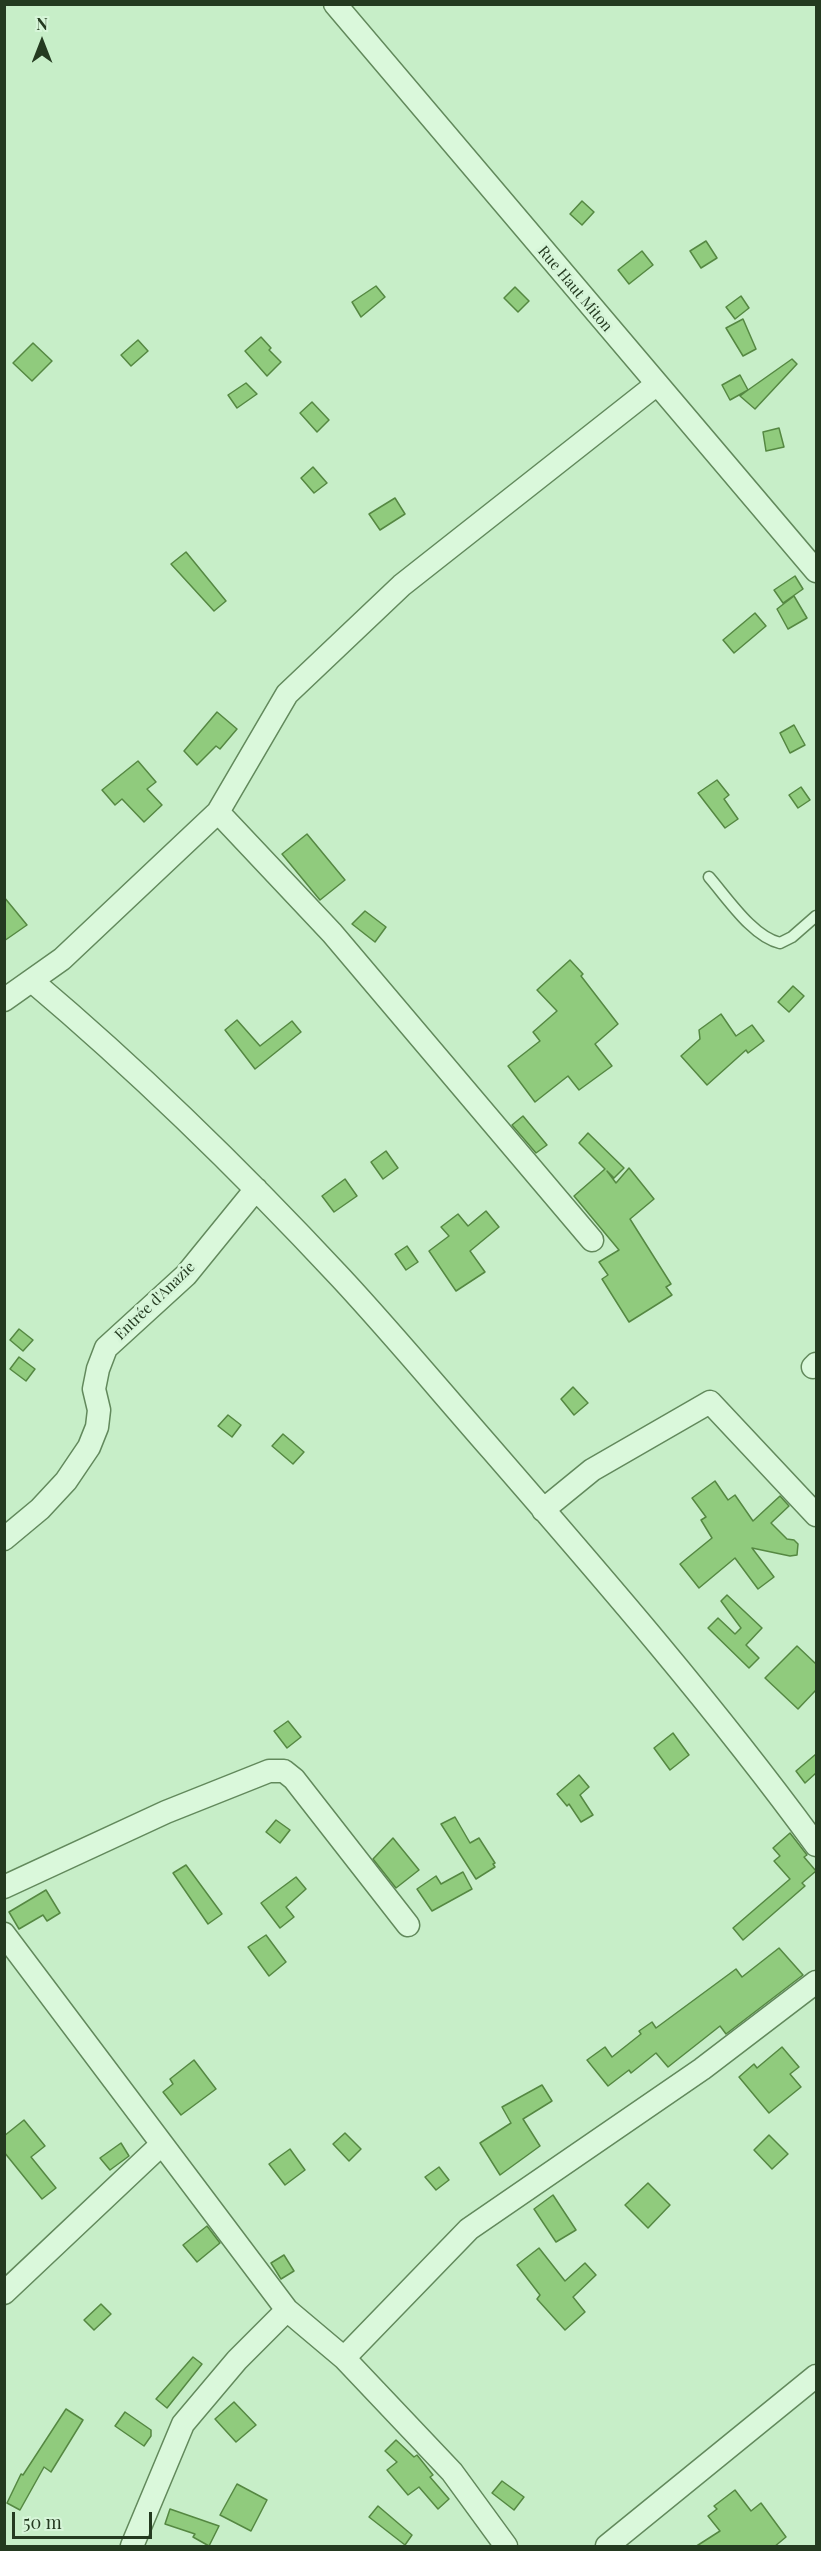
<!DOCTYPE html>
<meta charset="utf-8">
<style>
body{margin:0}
#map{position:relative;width:821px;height:2551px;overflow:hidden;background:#c7eec8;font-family:"Playfair Display",serif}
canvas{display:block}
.frame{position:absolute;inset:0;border:6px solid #243a20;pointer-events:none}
.north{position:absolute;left:12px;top:12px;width:60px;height:60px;-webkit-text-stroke:4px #d6f5d8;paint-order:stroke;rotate:0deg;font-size:16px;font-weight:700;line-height:24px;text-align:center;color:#243a20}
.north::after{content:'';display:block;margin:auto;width:21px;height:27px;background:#243a20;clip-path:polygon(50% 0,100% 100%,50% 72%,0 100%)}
.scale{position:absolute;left:12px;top:2512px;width:140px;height:27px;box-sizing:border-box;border:3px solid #243a20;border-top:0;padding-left:8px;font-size:18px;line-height:21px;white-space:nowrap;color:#243a20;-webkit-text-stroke:4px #d6f5d8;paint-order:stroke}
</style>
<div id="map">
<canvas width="821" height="2551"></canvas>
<div class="frame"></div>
<div class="north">N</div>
<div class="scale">50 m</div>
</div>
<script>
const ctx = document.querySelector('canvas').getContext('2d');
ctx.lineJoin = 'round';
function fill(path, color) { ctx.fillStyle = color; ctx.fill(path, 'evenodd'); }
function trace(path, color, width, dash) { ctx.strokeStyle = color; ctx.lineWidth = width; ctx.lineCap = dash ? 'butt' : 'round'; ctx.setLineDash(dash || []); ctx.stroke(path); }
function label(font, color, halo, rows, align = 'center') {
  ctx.font = font + ' "Playfair Display",serif'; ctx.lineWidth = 6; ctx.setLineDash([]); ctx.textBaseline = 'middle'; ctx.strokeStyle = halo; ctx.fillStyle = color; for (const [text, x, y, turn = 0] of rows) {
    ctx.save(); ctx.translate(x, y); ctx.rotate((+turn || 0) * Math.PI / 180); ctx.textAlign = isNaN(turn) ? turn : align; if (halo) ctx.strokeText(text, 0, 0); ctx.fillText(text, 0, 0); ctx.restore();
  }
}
const building = new Path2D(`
 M582,201L594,212L582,225L570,214Z
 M706,241L717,258L701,268L690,251Z
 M642,251L653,265L629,284L618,270Z
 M376,286L385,297L361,317L352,302Z
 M515,287L529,301L518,312L504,298Z
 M741,296L749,308L735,319L726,307Z
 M743,319L756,349L743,356L726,328Z
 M261,337L271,348L269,350L281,362L267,376L245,351Z
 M138,340L148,351L131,366L121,355Z
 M33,343L52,361L32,381L13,363Z
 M792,359L797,364L755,409L740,396L748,390L730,400L722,385L740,375L748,390Z
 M246,383L257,394L237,408L228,395Z
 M312,402L329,420L317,432L300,413Z
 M779,428L784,447L766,451L763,432Z
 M313,467L327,483L314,493L301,478Z
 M395,498L405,514L380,530L369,514Z
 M186,552L226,601L214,611L171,564Z
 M795,576L803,589L783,603L774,590Z
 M794,596L807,618L788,629L777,609Z
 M755,613L766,626L734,653L723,640Z
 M217,712L237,729L220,749L216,746L197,765L184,751Z
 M794,725L805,745L790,753L780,733Z
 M138,761L156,782L147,789L162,805L144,822L122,799L115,805L102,790Z
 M717,780L729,795L724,799L738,819L725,828L698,793Z
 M801,787L810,800L798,808L789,795Z
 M307,834L345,880L320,900L282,854Z
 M4,897L27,925L4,941Z
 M365,911L386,927L375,942L352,924Z
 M570,960L583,974L581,976L618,1024L595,1044L612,1066L579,1090L568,1076L535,1102L508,1066L540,1041L533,1032L557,1011L537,990Z
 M793,986L804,996L789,1012L778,1002Z
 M721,1014L736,1036L752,1025L764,1041L748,1053L746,1050L707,1085L681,1056L700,1039L699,1030Z
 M237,1020L260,1046L292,1021L301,1032L255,1069L225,1030Z
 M523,1116L547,1145L536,1153L512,1125Z
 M588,1133L624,1168L614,1178L607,1171L616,1183L629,1168L654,1199L630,1219L671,1284L666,1287L672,1295L629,1322L602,1279L608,1275L599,1262L619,1250L574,1196L605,1169L579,1143Z
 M386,1151L398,1168L383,1179L371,1162Z
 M345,1179L357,1196L334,1212L322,1196Z
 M486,1211L499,1227L470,1251L485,1272L456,1291L429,1251L449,1236L441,1227L458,1214L468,1226Z
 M407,1246L418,1262L406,1270L395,1254Z
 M19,1329L33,1340L23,1351L10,1340Z
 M19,1357L35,1369L26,1381L10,1369Z
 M573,1387L588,1403L574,1415L561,1399Z
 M228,1415L241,1425L232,1437L218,1426Z
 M283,1434L304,1452L293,1464L272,1446Z
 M715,1481L728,1500L735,1495L753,1521L780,1496L789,1506L771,1523L787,1539L794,1540L798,1544L797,1555L790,1556L752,1548L774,1577L758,1589L735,1558L699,1588L680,1564L712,1538L701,1520L706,1517L692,1498Z
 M727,1595L762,1628L746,1645L759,1658L749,1668L708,1628L718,1618L735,1634L741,1628L721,1601Z
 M797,1646L816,1664V1690L798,1709L765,1678Z
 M288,1721L301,1737L287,1748L274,1731Z
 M673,1733L689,1755L670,1770L654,1748Z
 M816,1754V1773L805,1783L796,1771Z
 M579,1775L589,1787L580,1795L593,1815L581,1822L569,1804L567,1806L557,1794Z
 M455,1817L470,1843L479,1838L495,1863L493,1864L495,1867L476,1879L441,1824Z
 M276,1820L290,1830L280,1843L266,1832Z
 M790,1833L807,1855L804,1857L816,1871L802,1883L805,1886L743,1940L733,1928L790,1879L774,1861L780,1856L773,1848Z
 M393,1838L419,1870L396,1888L373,1859Z
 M186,1865L222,1914L208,1924L173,1873Z
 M463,1872L472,1889L432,1911L417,1889L436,1876L441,1884Z
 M296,1877L306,1889L286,1907L294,1917L280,1928L261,1903Z
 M46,1890L60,1913L47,1921L43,1915L19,1929L9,1912Z
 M266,1935L286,1962L269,1976L248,1947Z
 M779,1948L803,1975L726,2034L720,2026L668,2067L656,2053L631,2073L629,2070L608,2086L587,2060L605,2047L612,2057L641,2034L639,2031L652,2022L656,2028L736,1969L742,1977Z
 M782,2047L799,2067L790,2074L801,2087L769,2113L739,2077L754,2064L757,2068Z
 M194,2060L216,2089L181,2115L163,2092L173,2084L170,2079Z
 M542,2085L552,2101L523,2119L540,2146L500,2175L480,2143L511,2123L502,2107Z
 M24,2120L45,2146L31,2157L56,2188L42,2199L4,2152V2136Z
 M345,2133L361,2149L349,2161L333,2144Z
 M769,2135L788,2154L772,2169L754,2150Z
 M121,2143L129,2156L110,2170L100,2158Z
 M290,2149L305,2170L285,2185L269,2164Z
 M439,2167L449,2180L436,2190L425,2177Z
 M648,2183L670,2205L648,2228L625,2205Z
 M553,2195L576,2230L556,2242L534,2209Z
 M207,2226L220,2243L197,2262L183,2245Z
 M539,2248L565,2281L585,2263L596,2275L573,2297L585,2312L565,2330L537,2299L540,2295L517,2265Z
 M284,2255L294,2271L281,2279L271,2263Z
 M101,2304L111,2314L94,2330L84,2320Z
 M193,2357L202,2364L167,2408L156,2399Z
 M234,2402L256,2425L236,2442L215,2419Z
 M66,2409L83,2420L51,2472L44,2467L20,2510L7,2503L21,2474L23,2475Z
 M125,2412L151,2430V2436L144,2446L115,2426Z
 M396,2440L414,2457L417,2455L433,2475L430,2477L449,2499L438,2509L419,2487L408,2495L387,2470L397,2462L385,2451Z
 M502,2481L524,2497L514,2510L492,2493Z
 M237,2484L267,2500L251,2531L220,2515Z
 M735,2490L751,2511L761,2503L786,2537L774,2547H695L720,2531L708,2516L717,2509L714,2506Z
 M378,2506L412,2535L405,2545L369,2517Z
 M170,2509L219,2526L209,2546L193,2537L195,2534L165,2524Z`);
fill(building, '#90cb7d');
trace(building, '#558842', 1.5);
const lane = new Path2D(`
 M709,877C728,899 753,937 780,943L792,937L816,916`);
const street = new Path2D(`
 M335,4L816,571
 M218,812L332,933L592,1240
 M32,981C141,1073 243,1173 341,1278C393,1334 442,1393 492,1450C604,1579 716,1708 816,1845
 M4,1000L62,959L218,812L287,694L402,585L657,384
 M813,1367L816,1364
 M543,1510L592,1470L710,1402L816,1515
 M4,1539L40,1509L66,1481L89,1447L97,1427L99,1410L94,1389L98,1369L106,1348L186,1275L256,1189
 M4,1887L166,1812L269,1771H284L294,1779L408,1925
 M4,1934L287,2310L237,2360L183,2424L132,2546
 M4,2293L162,2144
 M287,2310L344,2358L452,2472L506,2546
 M344,2358L469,2229L702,2069L816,1982
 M607,2546L816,2376`);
trace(lane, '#62895c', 13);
trace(street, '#62895c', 25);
trace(lane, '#daf8db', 10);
trace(street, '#daf8db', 22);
label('15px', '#243a20', '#d6f5d8', [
 ["Rue Haut Miton",575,289,50],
 ["Entrée d'Anazie",155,1301,-44]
]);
</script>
